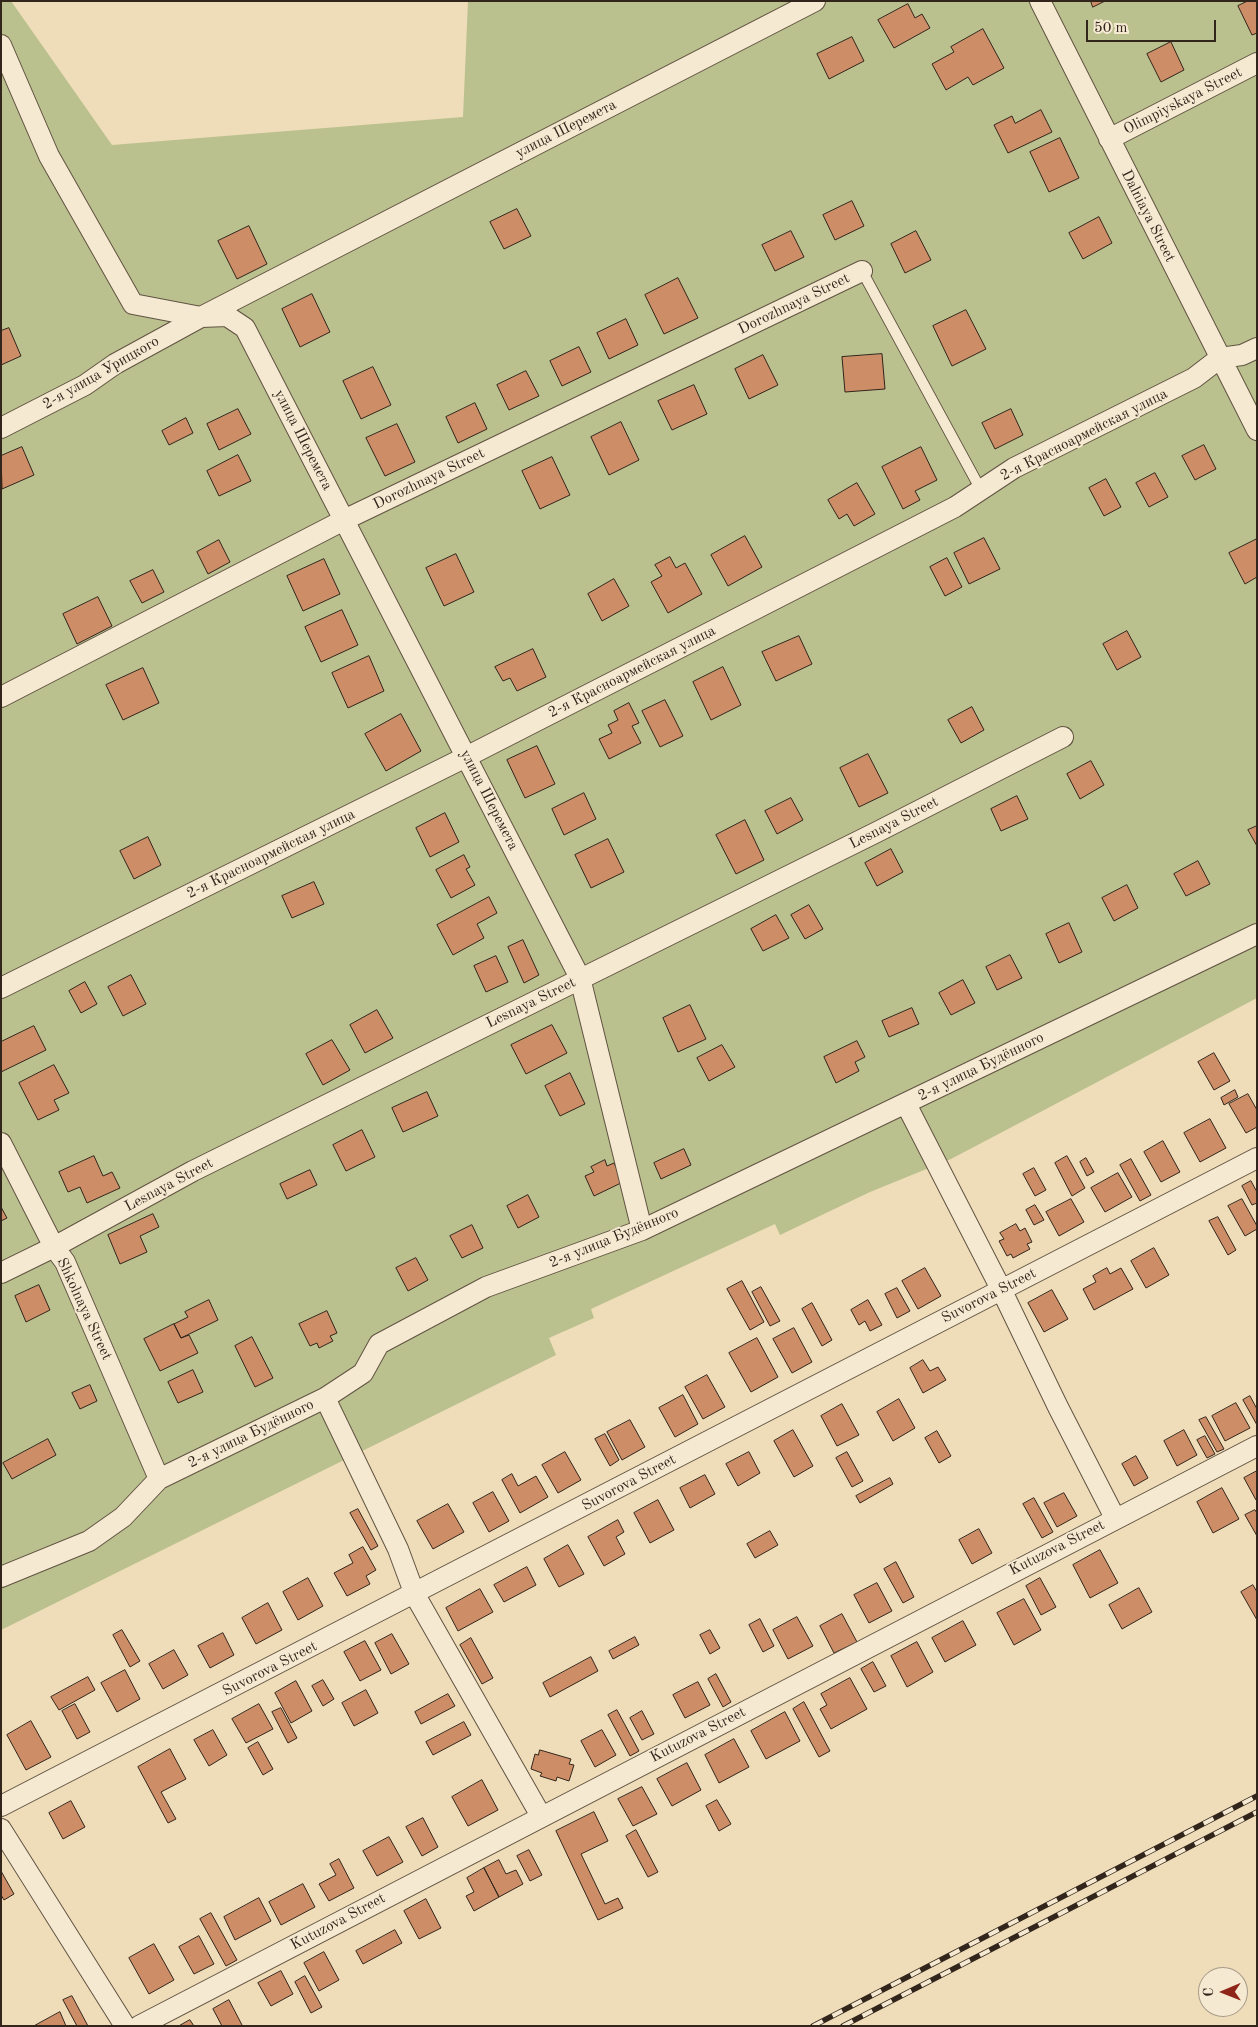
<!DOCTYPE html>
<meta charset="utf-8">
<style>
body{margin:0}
#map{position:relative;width:1258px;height:2027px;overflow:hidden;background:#efddb9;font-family:"Old Standard TT",serif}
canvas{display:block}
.frame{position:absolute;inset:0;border:2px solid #32251b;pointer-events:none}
.north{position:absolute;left:1198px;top:1967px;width:50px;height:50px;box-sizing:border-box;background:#f5e9d2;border:1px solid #a79b89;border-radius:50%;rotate:269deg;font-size:14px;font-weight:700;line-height:20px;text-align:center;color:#32251b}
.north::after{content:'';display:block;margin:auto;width:18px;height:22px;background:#8f2418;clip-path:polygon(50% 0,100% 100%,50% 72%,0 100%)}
.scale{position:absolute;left:1086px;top:20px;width:130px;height:22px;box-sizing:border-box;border:2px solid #32251b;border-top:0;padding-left:6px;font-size:15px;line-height:18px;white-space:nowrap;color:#32251b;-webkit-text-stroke:4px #f5e9d2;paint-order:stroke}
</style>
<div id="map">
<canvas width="1258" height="2027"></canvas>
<div class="frame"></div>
<div class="north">С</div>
<div class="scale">50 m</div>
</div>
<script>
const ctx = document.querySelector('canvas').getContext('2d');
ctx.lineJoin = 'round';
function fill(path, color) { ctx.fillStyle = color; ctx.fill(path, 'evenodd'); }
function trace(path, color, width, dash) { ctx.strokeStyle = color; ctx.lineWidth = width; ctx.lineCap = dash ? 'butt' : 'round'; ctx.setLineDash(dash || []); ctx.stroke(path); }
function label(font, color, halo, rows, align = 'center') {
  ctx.font = font + ' "Old Standard TT",serif'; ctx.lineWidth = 4; ctx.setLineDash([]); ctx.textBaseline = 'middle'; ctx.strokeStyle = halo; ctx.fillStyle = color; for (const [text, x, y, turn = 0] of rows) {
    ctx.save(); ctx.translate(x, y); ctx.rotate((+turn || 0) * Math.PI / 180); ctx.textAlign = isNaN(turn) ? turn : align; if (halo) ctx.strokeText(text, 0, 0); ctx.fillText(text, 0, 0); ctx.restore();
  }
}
fill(new Path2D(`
 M1,1H11L112,145L463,117L468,1H1257V998L951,1159L870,1192L780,1235L775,1224L591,1309L594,1318L549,1338L556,1355L1,1630Z`), '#bac08e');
const building = new Path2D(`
 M1091,1H1105L1093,7Z
 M1248,1H1257V33L1252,35L1238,6Z
 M908,4L915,18L922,14L930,28L894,48L878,20Z
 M983,29L1004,68L973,85L968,77L946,90L932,64L954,52L951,47Z
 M852,37L864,61L829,79L817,54Z
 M1171,42L1184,70L1161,82L1147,54Z
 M1041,110L1052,132L1008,153L994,125L1012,116L1015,123Z
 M1060,138L1079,178L1049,192L1030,152Z
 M852,201L864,226L835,240L823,215Z
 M517,209L531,236L504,249L490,222Z
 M1099,217L1112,243L1083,259L1069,233Z
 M249,226L267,264L237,279L218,241Z
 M791,231L804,257L775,271L762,245Z
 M916,231L931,260L905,273L891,244Z
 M678,278L698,318L664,334L645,295Z
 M312,294L330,332L300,347L282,309Z
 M966,310L986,349L952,366L933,326Z
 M626,319L638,345L609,359L597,333Z
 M9,328L21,356L1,365V331Z
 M579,347L591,372L562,386L550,361Z
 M882,354L885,389L845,392L842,357Z
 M763,355L778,385L749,399L735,369Z
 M373,367L391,405L361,419L343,381Z
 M526,371L539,396L509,410L497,385Z
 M694,385L707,414L672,430L658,401Z
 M475,403L487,429L458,443L446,417Z
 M238,409L251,434L219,450L207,424Z
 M1011,409L1023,435L995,449L982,423Z
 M186,418L193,433L169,445L162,431Z
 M621,422L639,460L609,475L591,437Z
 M397,424L415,462L385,476L366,438Z
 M1204,445L1216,469L1195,480L1182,456Z
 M22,447L34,475L2,489L1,456Z
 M921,447L937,480L915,491L920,500L903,509L882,467Z
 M238,455L251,481L219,496L207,471Z
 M552,457L570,495L540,509L522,471Z
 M1155,473L1168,497L1149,507L1136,483Z
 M1106,479L1121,507L1104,516L1089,488Z
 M857,483L875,514L854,526L847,514L839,519L828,500Z
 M745,536L762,567L728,586L711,555Z
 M984,538L1000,569L969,584L954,553Z
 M1257,539V577L1245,584L1229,553Z
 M219,540L230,562L208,574L197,552Z
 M456,554L474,592L444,606L426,568Z
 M670,557L676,568L685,563L702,594L668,613L651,582L662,576L655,565Z
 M947,558L962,587L945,596L930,567Z
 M324,559L340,594L303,611L287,576Z
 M153,570L164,592L142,603L130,581Z
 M614,579L629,606L602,621L588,594Z
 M98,597L112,626L77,644L63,614Z
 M342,610L358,645L321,662L305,627Z
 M1127,631L1141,657L1117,670L1103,644Z
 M799,636L812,664L776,681L762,652Z
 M533,649L546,677L517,691L510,678L503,681L495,667Z
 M369,656L384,691L348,708L332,673Z
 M723,667L741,705L711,720L693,682Z
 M143,668L159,703L123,720L106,685Z
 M665,700L683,736L660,747L642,711Z
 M629,703L639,723L632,726L641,743L609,759L599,739L612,733L608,725L618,720L614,711Z
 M972,707L984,730L961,743L948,720Z
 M401,714L421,751L386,771L365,734Z
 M537,746L555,784L525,798L507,760Z
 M868,754L888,793L859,807L840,768Z
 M1091,761L1104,785L1080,799L1067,774Z
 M584,793L596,819L564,835L552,809Z
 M1017,796L1028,819L1001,831L991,809Z
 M791,798L803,820L777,834L765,811Z
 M445,813L459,842L430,857L416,828Z
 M745,820L764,860L736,874L716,835Z
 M1257,826V846L1248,830Z
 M148,837L161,865L134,879L120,851Z
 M608,839L624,872L591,888L575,855Z
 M891,849L903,872L877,886L865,863Z
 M464,855L470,867L466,869L475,885L451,898L436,870Z
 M1198,861L1210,884L1186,896L1174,874Z
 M314,882L324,904L292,918L282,896Z
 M1127,885L1138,908L1114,921L1102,898Z
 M489,897L497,913L477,924L484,938L453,955L437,925Z
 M809,905L823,929L805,939L791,915Z
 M776,915L789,938L763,951L751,929Z
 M1069,923L1082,952L1059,963L1046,934Z
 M523,940L539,975L524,983L508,947Z
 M1010,955L1022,978L997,990L986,967Z
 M496,956L508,982L486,992L474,966Z
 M131,975L146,1004L123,1016L108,987Z
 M963,980L975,1003L951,1015L939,993Z
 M85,982L97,1004L81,1013L69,991Z
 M690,1005L706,1039L678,1052L663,1018Z
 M912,1008L919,1024L889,1037L882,1021Z
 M377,1010L393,1038L365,1053L350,1025Z
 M552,1025L567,1053L526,1074L511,1045Z
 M34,1026L46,1050L1,1072V1042Z
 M332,1040L350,1070L323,1085L306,1054Z
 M857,1041L865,1057L855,1062L859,1071L836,1083L824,1057Z
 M722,1045L735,1067L709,1081L697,1058Z
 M1214,1053L1230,1081L1214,1090L1198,1062Z
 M54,1065L69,1093L54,1100L59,1110L38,1120L19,1083Z
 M570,1073L585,1104L560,1116L545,1086Z
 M1235,1090L1238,1097L1224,1105L1221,1098Z
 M427,1092L438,1116L403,1132L392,1108Z
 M1248,1094L1257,1110V1127L1246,1133L1229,1104Z
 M1210,1119L1226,1148L1200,1162L1184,1133Z
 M362,1130L375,1157L346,1171L333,1145Z
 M1163,1141L1180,1172L1161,1182L1144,1152Z
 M684,1149L691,1165L661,1179L654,1163Z
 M94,1156L103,1176L112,1172L120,1188L87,1203L80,1187L68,1192L59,1172Z
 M1067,1156L1085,1188L1072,1196L1055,1163Z
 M1086,1158L1094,1172L1087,1176L1080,1162Z
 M1131,1159L1151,1195L1140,1201L1120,1165Z
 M605,1160L607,1166L614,1163L623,1182L594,1196L585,1176L594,1172L591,1167Z
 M1034,1168L1046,1190L1035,1196L1023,1174Z
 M310,1170L317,1185L287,1199L280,1184Z
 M1118,1173L1132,1197L1105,1212L1091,1188Z
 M1251,1181L1257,1192V1203L1252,1205L1242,1186Z
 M528,1195L539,1217L518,1228L507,1206Z
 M1071,1199L1084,1222L1059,1236L1046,1212Z
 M1242,1199L1257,1226V1229L1245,1236L1228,1206Z
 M1035,1205L1044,1220L1034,1225L1026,1210Z
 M1,1207L7,1218L1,1221Z
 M153,1214L159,1227L140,1236L147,1252L120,1264L108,1235Z
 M1218,1217L1236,1250L1228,1255L1209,1221Z
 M1016,1224L1020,1231L1025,1228L1032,1242L1027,1244L1030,1249L1013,1258L1011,1254L1007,1256L999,1241L1004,1239L1000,1233Z
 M472,1225L483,1248L462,1258L450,1236Z
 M1154,1248L1169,1275L1146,1288L1131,1261Z
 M416,1258L428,1280L408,1291L396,1268Z
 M925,1268L941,1296L918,1309L902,1281Z
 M1107,1268L1110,1274L1121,1268L1133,1289L1094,1310L1083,1289L1096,1282L1093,1276Z
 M742,1281L764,1322L750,1330L727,1289Z
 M39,1285L50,1310L26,1322L15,1296Z
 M761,1287L780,1321L770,1326L752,1292Z
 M897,1288L910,1311L897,1318L885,1294Z
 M1052,1290L1068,1319L1044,1332L1028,1303Z
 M209,1300L218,1320L181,1338L174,1324L188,1317L185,1312Z
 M868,1300L882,1325L870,1331L865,1321L859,1325L851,1310Z
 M812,1303L832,1340L822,1346L802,1309Z
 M327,1311L337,1333L330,1336L333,1341L319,1348L317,1343L310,1346L299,1324Z
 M174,1324L181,1338L189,1335L198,1353L160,1371L144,1339Z
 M794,1328L812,1362L792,1373L773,1339Z
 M252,1337L273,1378L255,1387L235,1346Z
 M757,1338L778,1377L751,1392L729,1353Z
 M923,1360L930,1371L938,1367L946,1380L923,1393L910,1368Z
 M193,1370L203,1392L178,1403L168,1382Z
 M707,1375L725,1407L703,1419L685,1387Z
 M90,1385L97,1401L80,1409L72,1393Z
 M683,1395L698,1424L675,1437L659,1408Z
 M1250,1396L1257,1409V1425L1243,1400Z
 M899,1399L915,1428L893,1441L877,1412Z
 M1236,1403L1250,1428L1225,1441L1212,1416Z
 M842,1404L859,1435L837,1446L821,1416Z
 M1206,1417L1224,1449L1217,1452L1199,1420Z
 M630,1420L645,1447L622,1460L607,1432Z
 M793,1430L813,1466L794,1477L774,1441Z
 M1184,1430L1197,1455L1177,1466L1164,1441Z
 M937,1431L951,1456L939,1463L925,1438Z
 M605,1434L619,1460L610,1466L595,1439Z
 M1205,1436L1215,1454L1207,1458L1197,1440Z
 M48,1439L56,1455L12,1479L3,1463Z
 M565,1452L581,1480L558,1493L542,1465Z
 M749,1452L760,1473L738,1486L726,1464Z
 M847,1452L863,1481L852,1487L836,1458Z
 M1136,1456L1148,1478L1134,1486L1122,1464Z
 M1257,1471V1500H1256L1244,1478Z
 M512,1474L518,1486L536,1476L548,1497L520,1513L502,1480Z
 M705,1475L715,1494L690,1508L680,1488Z
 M890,1478L893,1484L860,1503L856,1496Z
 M1222,1488L1239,1519L1213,1533L1197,1502Z
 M493,1492L509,1521L489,1532L473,1503Z
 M1064,1493L1077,1516L1057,1527L1044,1503Z
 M1034,1498L1053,1532L1042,1538L1023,1504Z
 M658,1500L674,1530L650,1543L634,1513Z
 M448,1504L464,1532L433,1549L417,1521Z
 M358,1509L378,1546L371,1550L350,1513Z
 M1255,1510L1257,1513V1536L1245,1515Z
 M618,1520L624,1532L616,1537L625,1554L604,1566L588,1537Z
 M979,1529L992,1553L972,1564L959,1540Z
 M770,1531L778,1545L755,1558L747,1544Z
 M568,1545L584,1574L559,1587L544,1559Z
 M363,1547L376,1570L366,1576L370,1584L347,1596L334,1573L353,1563L349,1555Z
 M1100,1550L1118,1583L1090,1598L1073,1565Z
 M896,1562L914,1597L903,1603L884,1569Z
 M527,1567L536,1585L504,1602L494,1585Z
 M308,1578L323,1606L298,1620L283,1592Z
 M1040,1578L1056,1607L1041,1615L1026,1586Z
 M877,1583L892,1611L869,1623L854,1595Z
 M1253,1585L1257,1592V1620L1241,1592Z
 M1139,1588L1152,1612L1122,1629L1109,1605Z
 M480,1589L493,1612L458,1631L446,1608Z
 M1024,1599L1041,1630L1014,1645L997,1613Z
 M268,1603L282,1630L256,1644L242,1618Z
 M842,1614L857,1642L834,1653L820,1626Z
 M797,1617L813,1646L788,1659L773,1630Z
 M760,1619L774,1646L763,1652L749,1625Z
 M963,1621L976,1645L945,1662L932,1638Z
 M122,1630L140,1661L130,1667L113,1635Z
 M710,1630L720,1648L710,1654L700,1635Z
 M223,1633L234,1655L210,1668L198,1646Z
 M392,1634L409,1664L391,1674L375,1643Z
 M635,1637L639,1645L613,1659L609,1651Z
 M471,1638L493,1678L482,1684L460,1645Z
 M365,1641L381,1670L360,1681L344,1652Z
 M917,1642L933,1672L907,1687L891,1656Z
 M174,1650L188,1675L163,1689L149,1664Z
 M591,1657L598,1671L550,1697L543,1683Z
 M873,1662L886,1686L874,1692L861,1669Z
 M125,1670L140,1699L117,1712L101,1683Z
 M716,1674L731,1702L723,1707L708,1679Z
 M88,1677L95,1690L59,1710L51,1697Z
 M850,1678L867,1709L831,1729L820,1709L827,1705L821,1694Z
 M323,1680L334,1699L323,1706L312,1686Z
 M296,1681L312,1711L291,1723L275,1693Z
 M698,1682L710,1705L685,1718L673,1695Z
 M366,1690L378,1713L354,1726L342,1703Z
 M448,1694L455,1706L421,1724L415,1712Z
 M804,1702L830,1751L819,1757L793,1709Z
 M75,1704L90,1732L77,1739L62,1711Z
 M259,1704L273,1729L246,1743L232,1719Z
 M281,1708L297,1738L288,1743L272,1712Z
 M617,1710L639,1751L630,1756L608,1715Z
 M642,1711L654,1734L642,1740L630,1718Z
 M785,1712L800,1741L766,1759L751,1731Z
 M31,1721L51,1757L26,1770L7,1735Z
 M464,1722L471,1735L433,1755L426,1742Z
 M213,1730L227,1755L209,1766L194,1740Z
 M602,1730L616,1755L595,1767L581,1741Z
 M734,1739L749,1767L719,1783L705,1755Z
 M258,1742L273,1769L263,1775L248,1748Z
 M170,1749L186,1779L161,1792L176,1819L168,1823L138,1767Z
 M540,1750L571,1759L569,1764L574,1765L569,1781L557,1777L556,1781L540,1776L542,1773L531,1769L535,1754L538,1755Z
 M687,1763L701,1790L672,1806L657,1779Z
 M482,1780L498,1810L468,1826L452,1797Z
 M642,1787L657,1814L633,1826L618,1799Z
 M717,1800L731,1824L719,1831L706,1806Z
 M71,1801L85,1827L63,1839L49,1813Z
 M594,1812L608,1841L581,1854L605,1904L618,1898L623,1908L598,1920L556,1831Z
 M423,1818L438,1847L422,1856L406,1827Z
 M636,1830L658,1872L648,1877L626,1836Z
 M389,1837L403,1862L377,1876L363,1851Z
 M529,1850L542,1875L530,1881L517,1856Z
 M339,1859L354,1888L329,1901L319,1884L336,1875L330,1864Z
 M499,1860L506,1874L516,1870L523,1884L499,1897L484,1868Z
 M484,1868L499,1897L474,1911L466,1896L474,1892L467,1878Z
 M1,1871L14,1894L4,1900L1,1895Z
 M303,1884L315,1907L281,1925L269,1902Z
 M259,1898L271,1921L235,1940L224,1917Z
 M426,1899L441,1928L419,1939L404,1911Z
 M211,1913L237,1960L226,1966L200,1919Z
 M395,1930L402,1943L363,1964L356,1951Z
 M199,1936L214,1964L194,1974L179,1947Z
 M154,1944L174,1980L149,1994L129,1958Z
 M324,1952L339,1980L319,1991L304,1963Z
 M281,1971L293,1994L271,2006L258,1983Z
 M305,1976L322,2007L311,2013L295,1982Z
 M72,1996L88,2026H77L63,2000Z
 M229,2000L242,2025L241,2026H222L213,2009Z
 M60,2012L66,2026H34Z
 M190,2020L194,2026H179Z`);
fill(building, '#cd8d67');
trace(building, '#32251b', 1);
const lane = new Path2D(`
 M862,271L981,490`);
const street = new Path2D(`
 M1040,1L1257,430
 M1,45L49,156L133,304L201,317
 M1109,139L1257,63
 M1,428L85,385L115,364L201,317
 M1,697L344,520L862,271
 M1,988L466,757L955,507L1014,468L1194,378L1220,358L1242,355L1257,348
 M906,1104L1001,1289L1058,1407L1115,1518
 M1,1143L54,1247L65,1262L159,1479
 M642,1230L580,978L245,328L227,316L201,317L815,1
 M1,1273L54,1247L193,1171L877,832L1063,737
 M325,1398L398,1549L415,1595L541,1816
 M1,1577L89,1541L123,1517L159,1479L325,1398L363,1373L379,1344L486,1287L642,1230L1257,934
 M1,1806C421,1592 838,1373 1257,1158
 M1,1829L125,2026
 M139,2026L1257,1446`);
trace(lane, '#615342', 12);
trace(street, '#615342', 22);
trace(lane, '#f5e9d2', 10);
trace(street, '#f5e9d2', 20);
const rail = new Path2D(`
 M813,2026L1257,1796
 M843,2026L1257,1812`);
trace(rail, '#32251b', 5.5);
trace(rail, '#f5e9d2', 4, [11]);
label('15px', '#32251b', '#f5e9d2', [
 ["Olimpiyskaya Street",1183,101,-27],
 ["улица Шеремета",566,129,-27],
 ["Dalniaya Street",1148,216,63],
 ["Dorozhnaya Street",794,304,-26],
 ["2-я улица Урицкого",101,373,-30],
 ["2-я Красноармейская улица",1084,435,-27],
 ["улица Шеремета",303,440,63],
 ["Dorozhnaya Street",429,479,-26],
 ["2-я Красноармейская улица",632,672,-27],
 ["улица Шеремета",489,800,63],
 ["Lesnaya Street",894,823,-27],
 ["2-я Красноармейская улица",271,854,-26],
 ["Lesnaya Street",531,1003,-26],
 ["2-я улица Будённого",981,1067,-26],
 ["Lesnaya Street",169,1185,-28],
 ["2-я улица Будённого",614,1238,-22],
 ["Suvorova Street",989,1296,-27],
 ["Shkolnaya Street",84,1309,65],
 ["2-я улица Будённого",251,1434,-26],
 ["Suvorova Street",629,1483,-28],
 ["Kutuzova Street",1057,1548,-27],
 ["Suvorova Street",270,1669,-27],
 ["Kutuzova Street",698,1735,-27],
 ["Kutuzova Street",338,1922,-28]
]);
</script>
